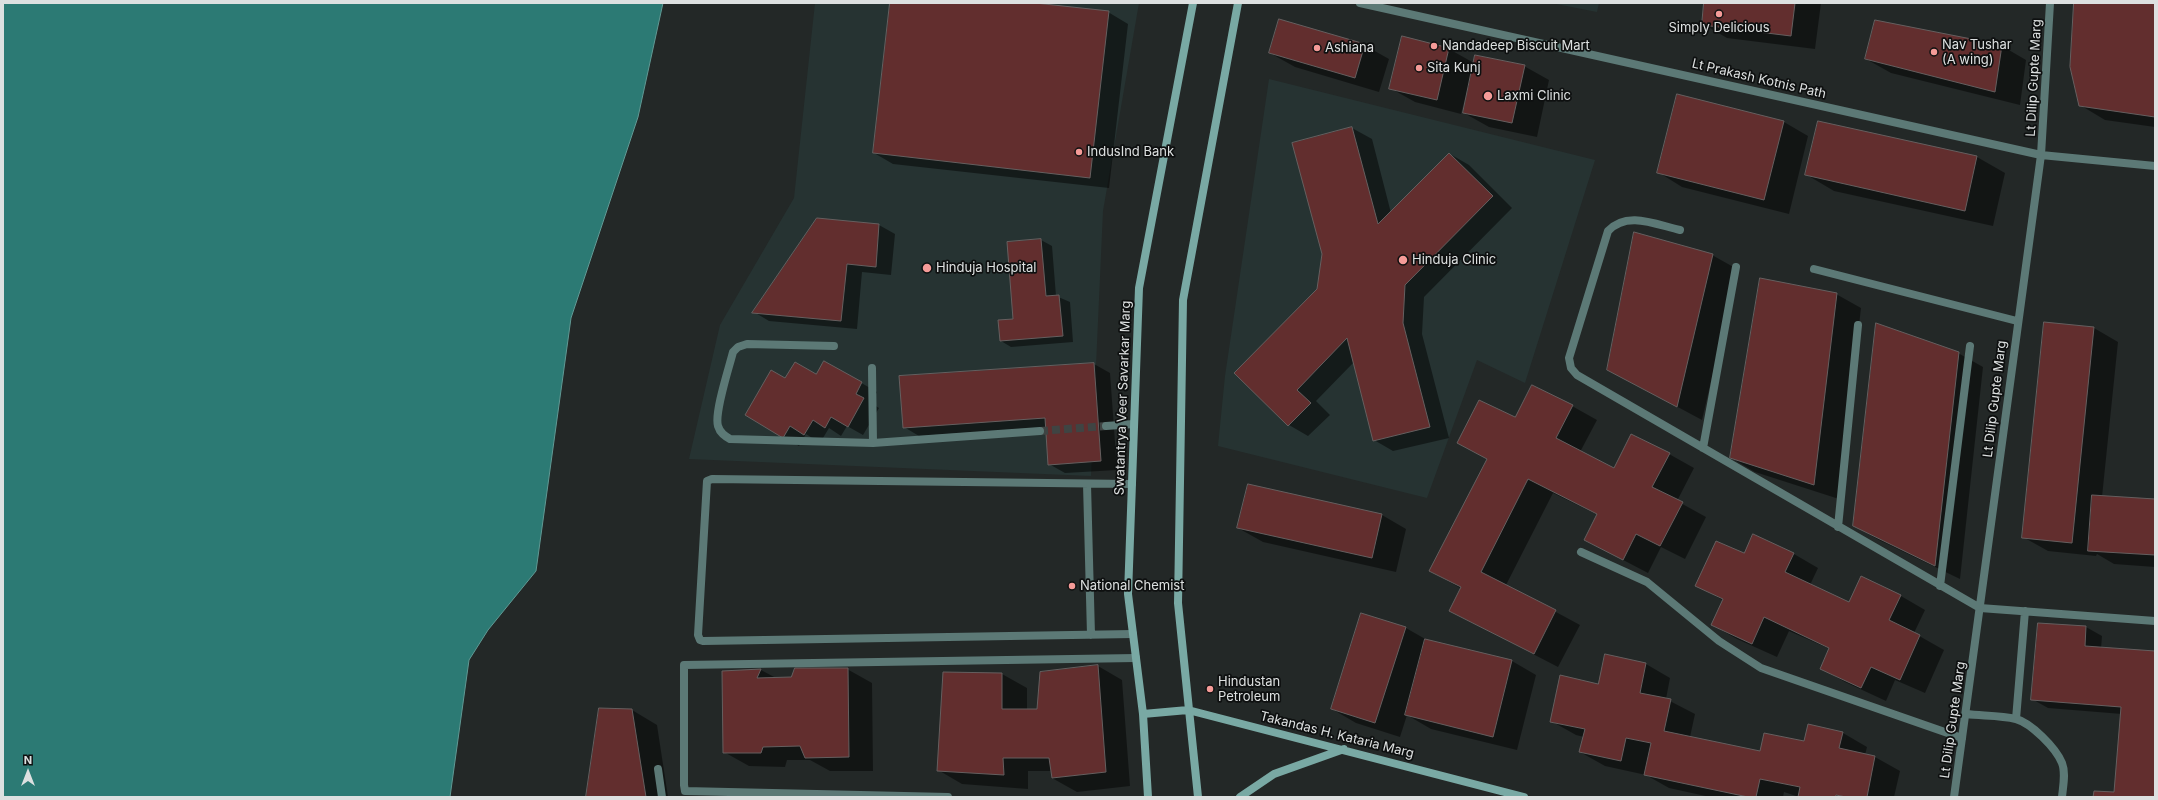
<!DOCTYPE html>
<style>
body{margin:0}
#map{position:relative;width:2158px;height:800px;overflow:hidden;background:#232827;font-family:Inter,sans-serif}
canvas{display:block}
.frame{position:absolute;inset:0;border:4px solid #dde0e0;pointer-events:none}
.north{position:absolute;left:8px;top:752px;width:40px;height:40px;-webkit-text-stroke:3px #0e1010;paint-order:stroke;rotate:0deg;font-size:11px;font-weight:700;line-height:16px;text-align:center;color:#dde0e0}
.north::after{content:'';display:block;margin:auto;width:14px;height:18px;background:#dde0e0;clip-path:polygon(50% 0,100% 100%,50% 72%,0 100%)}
</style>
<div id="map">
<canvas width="2158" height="800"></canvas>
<div class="frame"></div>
<div class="north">N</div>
</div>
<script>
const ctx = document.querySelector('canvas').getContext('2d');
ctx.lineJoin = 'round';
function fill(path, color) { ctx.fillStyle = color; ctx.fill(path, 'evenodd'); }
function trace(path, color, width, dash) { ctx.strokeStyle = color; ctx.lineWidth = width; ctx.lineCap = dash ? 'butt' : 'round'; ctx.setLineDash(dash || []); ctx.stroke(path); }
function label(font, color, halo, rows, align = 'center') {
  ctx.font = font + ' Inter,sans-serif'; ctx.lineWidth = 3.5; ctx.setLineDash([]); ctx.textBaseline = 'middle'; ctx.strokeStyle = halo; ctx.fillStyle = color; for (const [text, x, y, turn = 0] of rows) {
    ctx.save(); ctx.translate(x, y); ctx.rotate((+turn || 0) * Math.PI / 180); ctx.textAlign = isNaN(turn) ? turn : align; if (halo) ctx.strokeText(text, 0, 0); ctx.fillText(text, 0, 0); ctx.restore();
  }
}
fill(new Path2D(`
 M815,3H1139L1103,211L1091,476L689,459L720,325L794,198Z
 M1551,3H1599L1597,12Z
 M1269,79L1595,160L1525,383L1477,360L1427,498L1218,446L1225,376Z`), '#263332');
const water = new Path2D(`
 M3,3H663L638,117L571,318L536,571L488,630L469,660L450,797H3Z`);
fill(water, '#2c7a74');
trace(water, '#619994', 1);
fill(new Path2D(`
 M891,3H1026L1108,12L1128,24L1109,188L893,164L874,153Z
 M1705,3H1821L1815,49L1727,38L1703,24Z
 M2075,3H2155V127L2105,120L2080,105Z
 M1402,38L1449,49L1474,63L1524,66L1549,80L1537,137L1489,127L1464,113L1469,87H1468L1461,114L1415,102L1390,88Z
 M1364,45L1389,59L1379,92L1295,67L1270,53Z
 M2002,46L2026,60L2020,105L1891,73L1866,59Z
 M1677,95L1784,122L1808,136L1789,214L1682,187L1658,172Z
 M1819,122L1977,157L2005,173L1993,226L1834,191L1807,175Z
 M1352,128L1372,139L1391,213L1450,154L1469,165L1512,208L1424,297L1422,334L1449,438L1393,451L1374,440L1354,362L1316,401L1330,415L1308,436L1289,425L1236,373L1318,290L1323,254L1293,144Z
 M817,219L879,225L895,234L891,275L862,272L857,329L769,321L754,312Z
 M1041,240L1052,246L1056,296L1070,302L1073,342L1011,347L1001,341L1014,320L1008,243Z
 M1712,255L1737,269L1702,420L1633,383Z
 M1836,294L1861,308L1839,499L1755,472L1731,458Z
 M2045,323L2094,328L2118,342L2102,497L2155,500V567L2114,564L2097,554L2096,556L2048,551L2023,537Z
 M1958,353L1983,367L1960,579L1879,540L1854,526Z
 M825,362L877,392L871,403L879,408L863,435L847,426L841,436L829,428L820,443L806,434L799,446L746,415L785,379L817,375Z
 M1094,364L1110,373L1117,470L1065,473L1049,464L1047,427L919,436L904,427L901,377Z
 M1572,406L1597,420L1580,452L1614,469L1669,454L1694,468L1677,501L1706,517L1685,559L1661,547L1648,573L1585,540L1598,515L1553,493L1506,585L1580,625L1558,667L1450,611L1462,589L1430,571L1487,459L1458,443L1515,419Z
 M1248,485L1382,515L1406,529L1396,572L1263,542L1238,528Z
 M1754,535L1794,554L1818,568L1810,585L1849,603L1861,578L1901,596L1925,610L1914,633L1944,650L1925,693L1895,680L1886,701L1845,682L1821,668L1830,649L1789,631L1777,657L1737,639L1712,625L1724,601L1697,585L1744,555Z
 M2038,624L2086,627L2102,636L2101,649L2155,652V797H2094L2115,793L2122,714L2048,708L2032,699Z
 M1406,628L1427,640L1512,661L1536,675L1517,750L1431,729L1407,715L1400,737L1356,723L1332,709Z
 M1646,664L1670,678L1666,699L1695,714L1690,737L1761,752L1843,733L1867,747L1865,755L1875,757L1900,771L1894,797H1799L1784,792L1783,797H1710L1669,788L1646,775L1605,766L1580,752L1584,737L1576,735L1551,721L1599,685Z
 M1098,666L1122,680L1130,786L1077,792L1052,778V771H1028V789L962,784L938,770L1002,674L1027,688V710H1038Z
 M847,669L872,683L873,771H830L810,760H787L785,767L749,766L724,752L723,672L761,670L776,678H792Z
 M632,710L657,725L668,797H587Z`), '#0007');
const building = new Path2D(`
 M890,3H1035L1109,11L1090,178L873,153Z
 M1704,3H1795L1791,36L1702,25Z
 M2074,3H2155V117L2079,106L2070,67Z
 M1279,19L1365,44L1355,78L1269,53Z
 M1875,20L2002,45L1995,92L1865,59Z
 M1402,36L1449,48L1437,100L1389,89Z
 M1475,55L1525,65L1512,123L1463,113Z
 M1677,94L1784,121L1764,200L1657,173Z
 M1818,121L1977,156L1965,211L1805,175Z
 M1352,127L1378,224L1449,153L1493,196L1405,285L1403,323L1430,427L1373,441L1347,338L1297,390L1311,403L1288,426L1234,373L1317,289L1322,254L1292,143Z
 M817,218L879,224L876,267L847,264L841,321L752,313Z
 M1634,232L1713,254L1677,407L1607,370Z
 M1041,239L1046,296L1059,295L1063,336L1000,341L998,320L1013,319L1007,242Z
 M1760,278L1837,293L1814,485L1730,458Z
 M2044,322L2094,327L2072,543L2022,538Z
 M1876,323L1959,352L1935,566L1853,526Z
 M824,361L862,382L856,394L864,398L848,427L831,417L825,428L813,420L804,435L790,426L783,438L745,415L771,370L785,378L795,362L816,374Z
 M1094,363L1101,461L1048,465L1045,418L903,428L899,376Z
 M1532,385L1573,405L1556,438L1614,468L1631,434L1670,453L1652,487L1683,502L1660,546L1636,534L1623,560L1584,540L1597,514L1528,479L1481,572L1556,610L1534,654L1449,611L1461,587L1429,571L1487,459L1457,443L1479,400L1515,417Z
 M1248,484L1382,514L1372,558L1237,528Z
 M2092,495L2155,499V555L2088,551Z
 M1753,534L1794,553L1785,572L1849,602L1861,576L1901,595L1889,620L1920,635L1900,680L1871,667L1861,688L1820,669L1829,648L1764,617L1752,644L1711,625L1723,599L1695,586L1716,541L1744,553Z
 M1361,613L1406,627L1375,723L1331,709Z
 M2038,623L2086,626L2085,646L2155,651V797H2093L2094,791L2114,792L2121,707L2031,700Z
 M1425,639L1512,660L1493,737L1405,715Z
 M1605,654L1646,663L1640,693L1671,699L1664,731L1760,751L1764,733L1804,741L1808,724L1843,732L1839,748L1875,756L1867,797H1846L1836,795L1835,797H1798L1800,787L1760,779L1756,797H1748L1644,775L1651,743L1626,738L1621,761L1579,752L1585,729L1550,722L1560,675L1598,684Z
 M1098,665L1106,772L1052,778L1049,758H1003L1004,775L937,771L943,672L1002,673V709H1037L1040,672Z
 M795,668H848L849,757L805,758L800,746L763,747L761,753H723L722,671L761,669L757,678L791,677Z
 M599,708L632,709L646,797H586Z`);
fill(building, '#622e2e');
trace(building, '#655f5f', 1);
trace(new Path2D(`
 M1040,431L1106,426`), '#3f4443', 8, [8, 4]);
trace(new Path2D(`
 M1581,552L1647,582L1719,641L1761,668L1962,738
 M1980,608L2155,621
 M1966,714C1982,716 2000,715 2016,719C2031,723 2056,748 2062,763C2066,773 2063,786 2062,797
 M2016,719L2025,611
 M658,769L662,797`), '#5c7976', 8);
trace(new Path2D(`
 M1360,3L2041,155L2155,166
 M1680,230C1657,225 1627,210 1608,231L1569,358L1571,368L1577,375L1980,608
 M1814,269L2017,321
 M834,346L747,344L738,347L733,352C729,368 714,413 718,426C720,433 725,436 730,439L873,443L1040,431
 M872,368L873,443
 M1106,426L1134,424
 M1703,448L1736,267
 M1087,484L1091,635
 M1132,484L712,479L707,481L698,635L700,640L703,641L1133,634
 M1838,527L1858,325
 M1940,586L1970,346
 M948,797L685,791L684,785V665L1136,658
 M1954,797L2041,155L2050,3`), '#5c7976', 8);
trace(new Path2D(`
 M1143,714L1188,710L1524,797
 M1148,797L1143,714L1128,594L1139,288L1193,3
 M1198,797L1178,603L1183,300L1238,3
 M1240,797L1274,774L1344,749`), '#79a9a4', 8);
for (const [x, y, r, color] of [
 [1719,14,4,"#f59b98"],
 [1434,46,4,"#f59b98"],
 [1317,48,4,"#f59b98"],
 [1934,52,4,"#f59b98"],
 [1419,68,4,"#f59b98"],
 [1488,96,5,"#f59b98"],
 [1079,152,4,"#f59b98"],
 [1403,260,5,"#f59b98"],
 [927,268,5,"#f59b98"],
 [1072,586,4,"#f59b98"],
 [1210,689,4,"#f59b98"]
]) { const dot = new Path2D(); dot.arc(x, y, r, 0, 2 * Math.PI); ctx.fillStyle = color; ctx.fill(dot); trace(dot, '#0e1010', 1.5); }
label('13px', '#dde0e0', '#0e1010', [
 ["Simply Delicious",1719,28,"center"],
 ["Nav Tushar",1942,45],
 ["(A wing)",1942,60],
 ["Nandadeep Biscuit Mart",1442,46],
 ["Ashiana",1325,48],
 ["Sita Kunj",1427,68],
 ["Laxmi Clinic",1497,96],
 ["IndusInd Bank",1087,152],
 ["Hinduja Clinic",1412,260],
 ["Hinduja Hospital",936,268],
 ["National Chemist",1080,586],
 ["Hindustan",1218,682],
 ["Petroleum",1218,697]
], 'left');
label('13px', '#dde0e0', '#0e1010', [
 ["Lt Dilip Gupte Marg",2034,78,-87],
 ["Lt Prakash Kotnis Path",1759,79,13],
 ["Swatantrya Veer Savarkar Marg",1123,398,-88],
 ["Lt Dilip Gupte Marg",1995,399,-83],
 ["Lt Dilip Gupte Marg",1953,720,-82],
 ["Takandas H. Kataria Marg",1337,735,14]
]);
</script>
